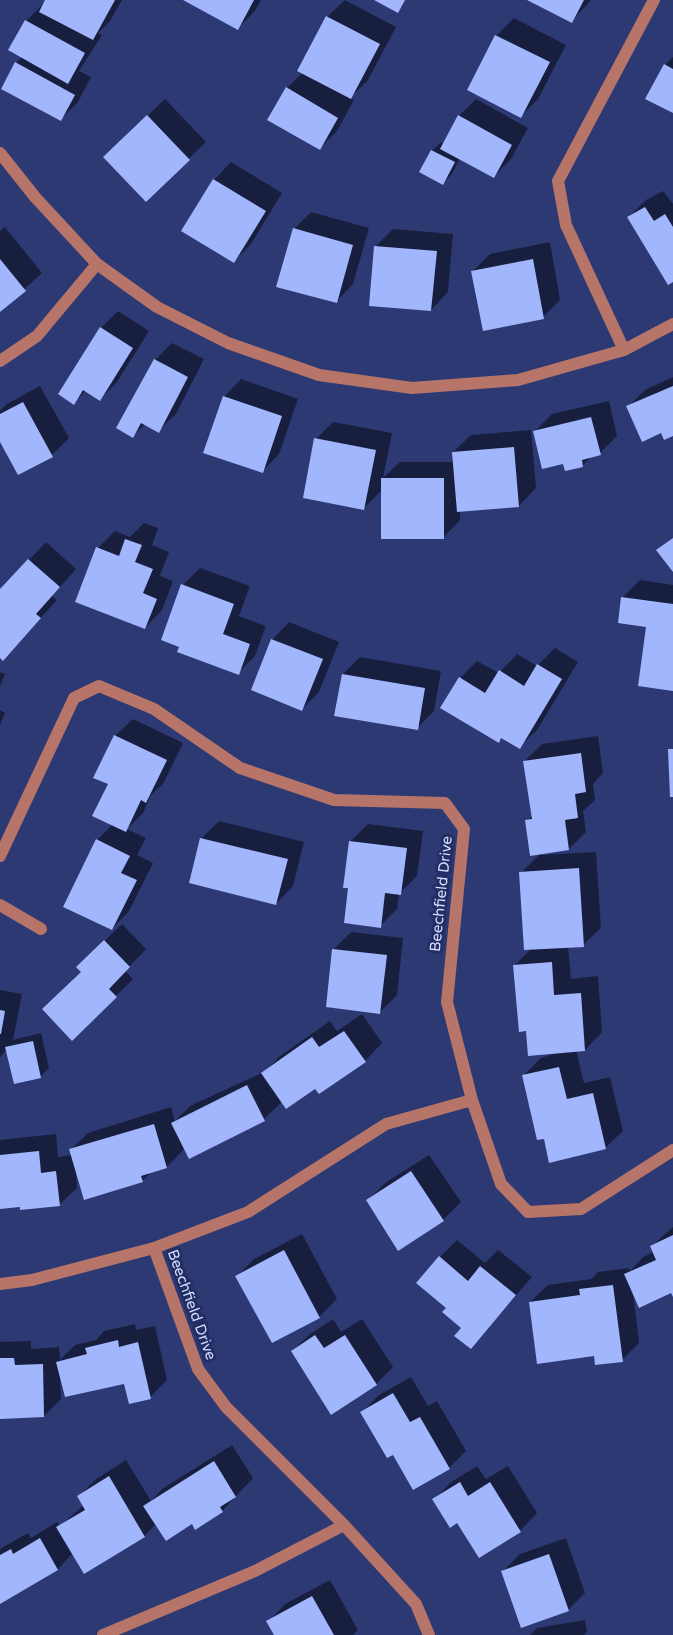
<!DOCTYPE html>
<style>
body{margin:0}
canvas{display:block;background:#2d3973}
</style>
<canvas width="673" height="1635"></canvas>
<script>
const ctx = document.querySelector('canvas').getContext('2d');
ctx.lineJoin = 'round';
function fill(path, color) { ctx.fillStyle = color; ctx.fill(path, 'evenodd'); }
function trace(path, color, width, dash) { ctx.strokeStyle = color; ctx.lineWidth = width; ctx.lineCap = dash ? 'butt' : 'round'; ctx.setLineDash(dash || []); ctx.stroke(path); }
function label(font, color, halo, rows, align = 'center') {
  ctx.font = font + ' "Varela Round",sans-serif'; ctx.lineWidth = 6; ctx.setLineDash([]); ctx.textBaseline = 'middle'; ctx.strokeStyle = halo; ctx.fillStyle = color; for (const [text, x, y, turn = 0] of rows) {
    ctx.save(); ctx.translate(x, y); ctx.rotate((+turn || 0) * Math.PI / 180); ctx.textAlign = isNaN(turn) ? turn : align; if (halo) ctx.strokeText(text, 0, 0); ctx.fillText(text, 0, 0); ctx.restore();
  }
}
fill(new Path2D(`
 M47,0H122L110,21L98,33L102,35L79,71L91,77L78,102L61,119L16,63L22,57L10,50L26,21Z
 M185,0H261L255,11L238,28Z
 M345,0L396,27L368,80L350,98L354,100L337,131L319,149L287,88L303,72L327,17Z
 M531,0H591L572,21Z
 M514,18L566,45L538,99L521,116L469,90L496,36Z
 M673,57V112L665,65Z
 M165,99L206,142L146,200L122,140Z
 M476,99L528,128L511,159L494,176L460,158L452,174L443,183L432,151L441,142L444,144L459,116Z
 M231,162L282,193L251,244L234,261L183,230L214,180Z
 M663,191L673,204V280L629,217L646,200Z
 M311,212L369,228L353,284L336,302L294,229Z
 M5,227L42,273L0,311V231Z
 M393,229L453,234L448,292L431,310L376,246Z
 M550,242L560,300L543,317L473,271L490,254Z
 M118,311L149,331L117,382L100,399L86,390L74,403L101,328Z
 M172,343L204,359L176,414L158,431L145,424L133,436L155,360Z
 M673,377V435L662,431L628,407L645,390Z
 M241,379L298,399L279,454L262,472L224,397Z
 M40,386L69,438L52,455L0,439V411L7,404Z
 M609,401L617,436L600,453L593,455L583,465L566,469L564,462L535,431L552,414Z
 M333,422L392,433L383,478L400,462H454L453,452L471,435L531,430L536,488L519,506L460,510V520L443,538L383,489L364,508L316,439Z
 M144,523L158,528L152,545L169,552L160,576L173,581L162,610L145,628L98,548L115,531L130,537Z
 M46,542L76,569L52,596L57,600L20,641L0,656V591Z
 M200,568L250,586L239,616L266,626L255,656L238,673L183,585Z
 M640,580L673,585V689L648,626L623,597Z
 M289,622L339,642L319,692L302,709L272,640Z
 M555,648L578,662L537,730L519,747L503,737L498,741L460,678L477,661L499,673L517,654L537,666Z
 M360,657L441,671L434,711L417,728L343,674Z
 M0,672L5,674L0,686Z
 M0,710L5,713L0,725Z
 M133,719L183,743L163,784L151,795L143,813L127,829L146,838L137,855L153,863L129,911L112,929L97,840L113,824L115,736Z
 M598,736L603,773L593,784L595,800L583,811L586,832L569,849L541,853V855L596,852L601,928L583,945L568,946L571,979L598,976L602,1032L585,1050H576L584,1083L610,1077L623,1131L605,1148L545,1137L524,1075L541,1058L563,1051L527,1030L515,965L532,948L521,873L541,853L527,821L533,815L525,761L542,744Z
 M219,821L304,842L293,886L276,904L202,838Z
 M368,824L423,831L417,876L399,894L397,909L380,926L350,887V842Z
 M122,924L146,949L125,971L133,979L116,996L78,967Z
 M351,932L403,938L397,995L380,1012L334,949Z
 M0,990L22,994L13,1040L41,1033L49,1068L40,1077L7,1049L0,1057Z
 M362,1014L382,1043L365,1061L319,1092L315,1087L283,1101L264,1119L185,1148L167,1167L151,1172L142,1181L76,1169L77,1188L59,1205L0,1208V1140L56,1134L58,1157L72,1155L70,1150L88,1133L171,1107L175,1121L190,1106L266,1071L280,1056L330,1021L337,1031Z
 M429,1155L461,1202L443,1220L399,1249L368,1200L385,1183Z
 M673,1227V1293L633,1291L639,1343L622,1360L596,1354L530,1302L548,1285L591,1279L598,1272L629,1268L630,1271L643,1257L654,1252L652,1246Z
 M302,1234L337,1299L319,1317L273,1341L237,1276L254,1259Z
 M457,1240L485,1263L498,1250L532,1277L471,1347L463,1328L448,1308L440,1257Z
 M333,1319L341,1332L362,1319L393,1367L376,1384L292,1351L310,1334Z
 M135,1324L136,1330L155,1326L167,1380L150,1397L125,1382L60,1378L61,1399L44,1416L0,1418V1342L31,1341V1349L59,1347L60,1360L75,1345L96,1340L104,1331Z
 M411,1377L428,1406L437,1401L466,1451L449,1468L393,1453L362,1412L379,1395Z
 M232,1445L253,1478L222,1511L193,1522L156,1524L144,1536L84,1572L73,1553L58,1569L0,1602V1549L28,1533L31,1538L57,1522L60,1526L84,1505L79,1496L96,1479L126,1460L151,1501L162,1489Z
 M477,1466L486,1479L508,1466L537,1513L520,1531L458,1521L434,1500L451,1482Z
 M566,1538L585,1593L568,1610L503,1571L520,1554Z
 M330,1580L358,1630L353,1635H275L268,1622L285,1604Z
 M585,1620L587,1631L584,1635H530L537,1628Z`), '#0007');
fill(new Path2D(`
 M45,0H115L93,40L39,12Z
 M183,0H254L238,30Z
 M374,0H405L398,13Z
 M527,0H584L572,23Z
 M326,16L380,44L351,99L297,71Z
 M25,20L85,53L68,84L8,50Z
 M495,35L550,62L521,118L467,90Z
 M15,62L75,95L61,121L1,89Z
 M664,64L673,69V113L645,99Z
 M286,87L338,118L320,150L267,120Z
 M147,115L190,160L146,202L103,157Z
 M458,115L512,145L494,178L440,149Z
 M431,150L455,162L443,185L419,172Z
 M213,179L266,211L234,263L181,231Z
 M645,207L654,221L665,214L673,227V282L668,285L627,217Z
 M293,228L353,245L337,303L276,287Z
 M374,246L437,251L431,311L369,306Z
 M0,259L26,291L0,312Z
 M533,259L544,319L483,331L471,271Z
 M100,327L133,348L100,401L83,390L74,405L58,394Z
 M154,359L188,377L159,433L141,423L133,438L116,428Z
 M673,386V436L664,440L661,433L642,442L626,406Z
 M223,396L282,416L263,473L203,453Z
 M23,402L53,457L18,475L0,442V414Z
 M591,417L601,455L582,460L583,467L565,471L563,464L542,469L533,431Z
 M314,438L376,450L364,510L303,498Z
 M514,447L519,507L457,512L452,452Z
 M381,478H444V539H381Z
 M673,538V572L656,550Z
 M125,539L142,545L135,562L153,569L143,593L157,599L145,629L75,602L96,547L119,556Z
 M28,559L60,587L36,614L41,618L3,661L0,658V589Z
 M181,584L234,604L223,634L250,644L239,675L177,652L179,647L161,640Z
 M621,597L673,604V691L638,686L646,627L618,623Z
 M271,639L323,659L302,711L251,690Z
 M537,664L562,679L520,749L501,738L499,743L440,708L459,677L485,693L499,670L524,686Z
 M342,674L425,688L418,730L334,716Z
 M114,735L167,760L146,803L141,800L126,832L92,816L108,784L93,778Z
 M668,749H673V797H670Z
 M581,753L586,792L575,794L578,818L565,820L569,850L530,856L525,820L532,819L523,761Z
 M200,838L288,859L276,905L189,883Z
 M96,839L130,856L121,873L137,880L112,930L63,907Z
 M349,841L407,848L401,895L385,893L381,928L344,923L348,888H343Z
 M579,868L584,947L524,950L519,872Z
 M104,940L130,967L109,989L117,997L72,1041L42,1009L81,972L76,967Z
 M332,949L387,955L380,1014L326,1007Z
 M552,962L554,995L581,993L585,1051L528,1056L526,1031L519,1032L513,965Z
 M0,1010L5,1011L1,1034H0Z
 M344,1031L366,1062L319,1094L315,1089L286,1109L261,1073L312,1037L319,1047Z
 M33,1041L41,1078L14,1084L5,1047Z
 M559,1067L567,1099L593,1093L606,1149L549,1163L544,1139L537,1140L522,1075Z
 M247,1085L265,1121L189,1159L171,1123Z
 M154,1124L167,1168L141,1176L143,1182L84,1200L69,1149Z
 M39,1151L41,1173L56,1171L60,1206L20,1210V1207L0,1209V1155Z
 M411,1171L444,1221L398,1251L366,1200Z
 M673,1235V1297L671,1293L639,1308L624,1274L656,1260L650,1246Z
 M284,1250L320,1318L272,1343L235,1276Z
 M439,1256L468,1281L480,1266L516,1295L471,1349L454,1336L461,1328L442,1312L446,1308L416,1283Z
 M613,1285L623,1362L595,1365L594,1356L537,1364L529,1302L580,1295L579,1289Z
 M315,1335L324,1348L345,1335L377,1385L331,1415L291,1351Z
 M118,1340L119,1347L138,1342L151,1399L129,1404L124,1384L65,1397L56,1362L87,1354L85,1348Z
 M0,1358H14L15,1365L43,1364L44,1417L0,1419Z
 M393,1393L410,1422L420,1417L450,1469L413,1490L393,1455L387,1458L360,1412Z
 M214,1461L236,1497L220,1507L223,1512L195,1530L192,1524L166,1541L143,1506Z
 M109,1476L145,1537L84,1574L56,1527L85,1510L77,1496Z
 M460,1482L468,1496L490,1482L521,1532L479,1558L457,1523L450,1528L432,1499Z
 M40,1538L58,1570L0,1604V1555L11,1549L13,1554Z
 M549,1554L569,1611L521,1628L501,1571Z
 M312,1596L334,1635H274L266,1621Z`), '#a1b6fd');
trace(new Path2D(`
 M0,153L35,197L97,264L157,307L228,343L319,375L412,388L518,380L624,350L673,324
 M624,350L566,225L558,181L654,0
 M0,361L37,336L97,264
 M0,856L74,698L99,686L154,709L240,768L334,800L445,803L464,829L447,1002L472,1100L501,1184L528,1212L581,1209L673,1150
 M0,905L41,929
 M154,1248L198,1369L226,1407L344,1525L416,1604L429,1635
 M0,1284L32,1280L154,1248L248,1212L386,1124L472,1100
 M103,1635L255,1571L344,1525`), '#b67568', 12);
label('15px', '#d4ddf9', '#232e67', [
 ["Beechfield Drive",442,894,-84],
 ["Beechfield Drive",191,1305,70]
]);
</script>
